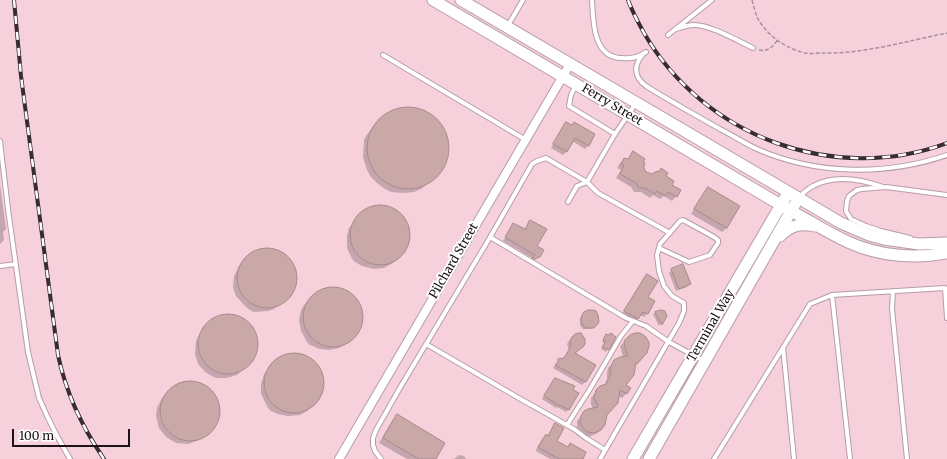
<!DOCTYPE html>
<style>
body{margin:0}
#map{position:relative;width:947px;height:459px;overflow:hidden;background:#fddfe8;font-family:Merriweather,serif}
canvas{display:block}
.scale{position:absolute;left:12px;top:429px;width:118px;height:18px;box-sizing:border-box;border:2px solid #1d1316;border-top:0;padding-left:5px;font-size:12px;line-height:14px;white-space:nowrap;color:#1d1316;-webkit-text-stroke:3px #fff;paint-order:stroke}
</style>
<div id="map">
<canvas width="947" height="459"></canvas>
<div class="scale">100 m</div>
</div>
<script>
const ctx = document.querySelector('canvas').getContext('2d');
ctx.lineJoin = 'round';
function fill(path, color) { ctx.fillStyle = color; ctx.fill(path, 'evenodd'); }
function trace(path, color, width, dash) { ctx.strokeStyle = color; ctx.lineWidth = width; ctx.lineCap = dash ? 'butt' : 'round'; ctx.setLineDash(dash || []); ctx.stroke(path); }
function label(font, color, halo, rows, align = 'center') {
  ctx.font = font + ' Merriweather,serif'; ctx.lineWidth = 4; ctx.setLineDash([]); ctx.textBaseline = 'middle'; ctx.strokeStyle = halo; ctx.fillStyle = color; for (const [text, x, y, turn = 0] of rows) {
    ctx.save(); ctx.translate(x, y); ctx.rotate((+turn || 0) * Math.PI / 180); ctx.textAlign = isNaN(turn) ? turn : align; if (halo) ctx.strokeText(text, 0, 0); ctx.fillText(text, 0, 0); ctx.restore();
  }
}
fill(new Path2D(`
 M0,0H947V459H0Z`), '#f6d0db');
fill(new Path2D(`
 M406,108H412L422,111L435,119L441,124L444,131L447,137L448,146V154L445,164L437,176L421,189L414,192L404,193L391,192L385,189L377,183L371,177L367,170L363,157L364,140L366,136L374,125L387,114L397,109Z
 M566,123L594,134L588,146L585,149L572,141L566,152L563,155L551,148L563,126Z
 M633,153L642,162L646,173L664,177L671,185L676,196L672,201L664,196L660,199L653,195L650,198L641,192H634L631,187L616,178L621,170L617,168L620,163L625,159L627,160Z
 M0,184L6,229L3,232L4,240L0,244Z
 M708,188L739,206L727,228L722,232L691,214L704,192Z
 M381,206L391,208L401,216L407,225L409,236L408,244L405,250L393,263L384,268L374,269L362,266L355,262L352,259L347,248V236L349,228L362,213L372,208Z
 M530,221L536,247L540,256L536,259L531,262L532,258L503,241L511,227L514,224L524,230Z
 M262,249H269L276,251L286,256L292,263L295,275L294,287L289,296L274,309L268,311L254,312L250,310L244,305L236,296L233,288L234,276L239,266L243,261L252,253Z
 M672,269L690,284L687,287L676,291L669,273Z
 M647,275L646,298L653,303L647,314L644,317L640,315L635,322L622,314L644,278Z
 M336,288L346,291L354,297L360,307L362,315L360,327L353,337L348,342L339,348L329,350L320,349L310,345L307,342L301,331L299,320L301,310L304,305L315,294L325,289Z
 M662,311L665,317L659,326L653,314L655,313Z
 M585,313L597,323L591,329H583L580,325V318Z
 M225,315L236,316L244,320L254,330L256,337L257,345L256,353L251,362L237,375L226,378H216L212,376L205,372L198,364L195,354L196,341L201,331L205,326L214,319Z
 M632,335L646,352L635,365L624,385L630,388L626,394L622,398L618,396L606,414L601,430L596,434L588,437L580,433L577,427V421L585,412L593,409L591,404V398L596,392L604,386L607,379V373L608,368L618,359L623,357L620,346Z
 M572,337L574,354L594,366L585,382L582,385L553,368L559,360L563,359L569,350L567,344L569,341Z
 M605,337L615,338L606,352L601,349L605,344L602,342Z
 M292,354H300L311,359L319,368L323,379V388L320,397L307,411L300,415L288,416L278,414L271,411L268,408L261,394V384L264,374L277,360L287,355Z
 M555,379L572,390L569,409L566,412L557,407L556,408L542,399L552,382Z
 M187,382L198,383L209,389L216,398L219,409L217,421L210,431L199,440L188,444L176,443L166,437L159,428L156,416L157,408L162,398L176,385Z
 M397,416L434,459H407L379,443L393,420Z
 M555,425L556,442L567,448L570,444L581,459H550L536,451V450L542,439L546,436H547L552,428Z
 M459,455L464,456L466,459H454Z`), '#0003');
const building = new Path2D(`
 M367 148a41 41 0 1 1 82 0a41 41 0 1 1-82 0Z
 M566,122L572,125L574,122L595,134L589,146L575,138L567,152L553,144Z
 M633,151L645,159L643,162L645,163L644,166V168L646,172L652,174L657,171L659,172L661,168L668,173L666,176L674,181L672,185L681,190L677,197L668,192L665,196L657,191L655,194L645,188H640L638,187L636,183L620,174L624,165L621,164L624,158L628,159Z
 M708,187L740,206L727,228L694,209Z
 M350 235a30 30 0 1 1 60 0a30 30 0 1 1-60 0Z
 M530,220L547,229L537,246L544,250L540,257L534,259L532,258L535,255L505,237L513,223L525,229Z
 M237 278a30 30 0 1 1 60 0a30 30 0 1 1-60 0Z
 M683,264L691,284L679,289L671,269Z
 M647,274L658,281L648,297L655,301L648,314L643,312L638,319L624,311Z
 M303 317a30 30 0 1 1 60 0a30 30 0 1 1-60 0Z
 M588,310H593L596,311L598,315L599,322L597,325L594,328H585L581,322V319L582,315L584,312Z
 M661,310L665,311L667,316L662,325L655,312Z
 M198 344a30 30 0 1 1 60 0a30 30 0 1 1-60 0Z
 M581,333L585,339V344L583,347L575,353L596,365L586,382L555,365L558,362V359L564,358L571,346L570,341L572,337L575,334Z
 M611,333L616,337L609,350L602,347L606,341L603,340L606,334L609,335Z
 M636,333H640L645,336L649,342V346L647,353L637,364L636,363L634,375L626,385L631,388L627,394L620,390L618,403L607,415L605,425L601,430L594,433L587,432L584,429L581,425L580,421L581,416L584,411L588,409L598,407L594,397L596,390L600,386L606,384L611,374L610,368L614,360L620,357L628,356L625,347L624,341L630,335Z
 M264 383a30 30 0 1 1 60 0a30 30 0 1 1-60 0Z
 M555,378L575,386L573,390L579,393L569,410L560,405V406L544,396Z
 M160 411a30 30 0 1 1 60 0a30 30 0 1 1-60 0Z
 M397,414L445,443L436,459H419L383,438Z
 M555,423L564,428L557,441L568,447L570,443L586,452L583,459H559L538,447L546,434L548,436Z`);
fill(building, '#caa8a7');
trace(building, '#a88b8a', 1);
const service = new Path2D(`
 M592,0C593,21 593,58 622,58C630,59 639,57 646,52
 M507,27L523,0
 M676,29C682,27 688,25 694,25C711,25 738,41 753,48
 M668,35L712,0
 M643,54C633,66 634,77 646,86C670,101 695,115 720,129C732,135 744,143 757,149C816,175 886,176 947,155
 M383,55L526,140
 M576,85L571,95L569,106L615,134
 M636,103L615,134L587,182L598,193L670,233
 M0,141L8,209L28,352L39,398L48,418L57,436L70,459
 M799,198C803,192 808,189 813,186C835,174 861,179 883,187
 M568,202L577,186L587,182
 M490,237L626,318L646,326L669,342L704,361
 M910,238L881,231L866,226L851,219L846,211L847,201L849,196L857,190L862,189L886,187L947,195
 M0,266L16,264
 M893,291L892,309L907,459
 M832,295L945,288L947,318
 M426,344L517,397L574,429L586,438L605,450
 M783,347L794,459
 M567,425L590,389L621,336L633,321
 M381,459L375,451L373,445V438L376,430L401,386L489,239L532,164L537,161L546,158L587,182
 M600,459L679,323L684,311V303L672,296L664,286L659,271L657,255L660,244L680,221L683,220L714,237L718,240V243L710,255L689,262L659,248
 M714,459L810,304L832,295L850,459`);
const minor = new Path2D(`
 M339,459L570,64`);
const secondary = new Path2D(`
 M433,0L791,211C810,221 828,233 848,242C878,256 915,259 947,253
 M461,0L683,130L841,223L869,235L884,239L919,244L947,243
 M780,236C791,225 800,223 815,226
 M633,459L785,198
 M649,459L795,204`);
trace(service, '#b89da5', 6);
trace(minor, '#b89da5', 10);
trace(secondary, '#b89da5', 13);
trace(new Path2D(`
 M752,0C754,6 755,12 757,17C767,36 785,48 805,53C811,54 818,53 823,53C864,54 907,41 947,33
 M759,50C768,52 772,47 777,41`), '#a79198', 1.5, [4, 2]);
trace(service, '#fff', 4);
trace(minor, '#fff', 8);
trace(secondary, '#fff', 11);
const rail = new Path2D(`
 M14,0L21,76L58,355C66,393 82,427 104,459
 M628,0C632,11 638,22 644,33C704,137 834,185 947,143`);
trace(rail, '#382c30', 4);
trace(rail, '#fff', 2.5, [8]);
label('12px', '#1d1316', '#fff', [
 ["Ferry Street",612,105,31],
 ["Pilchard Street",454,261,-60],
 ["Terminal Way",711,326,-60]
]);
</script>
